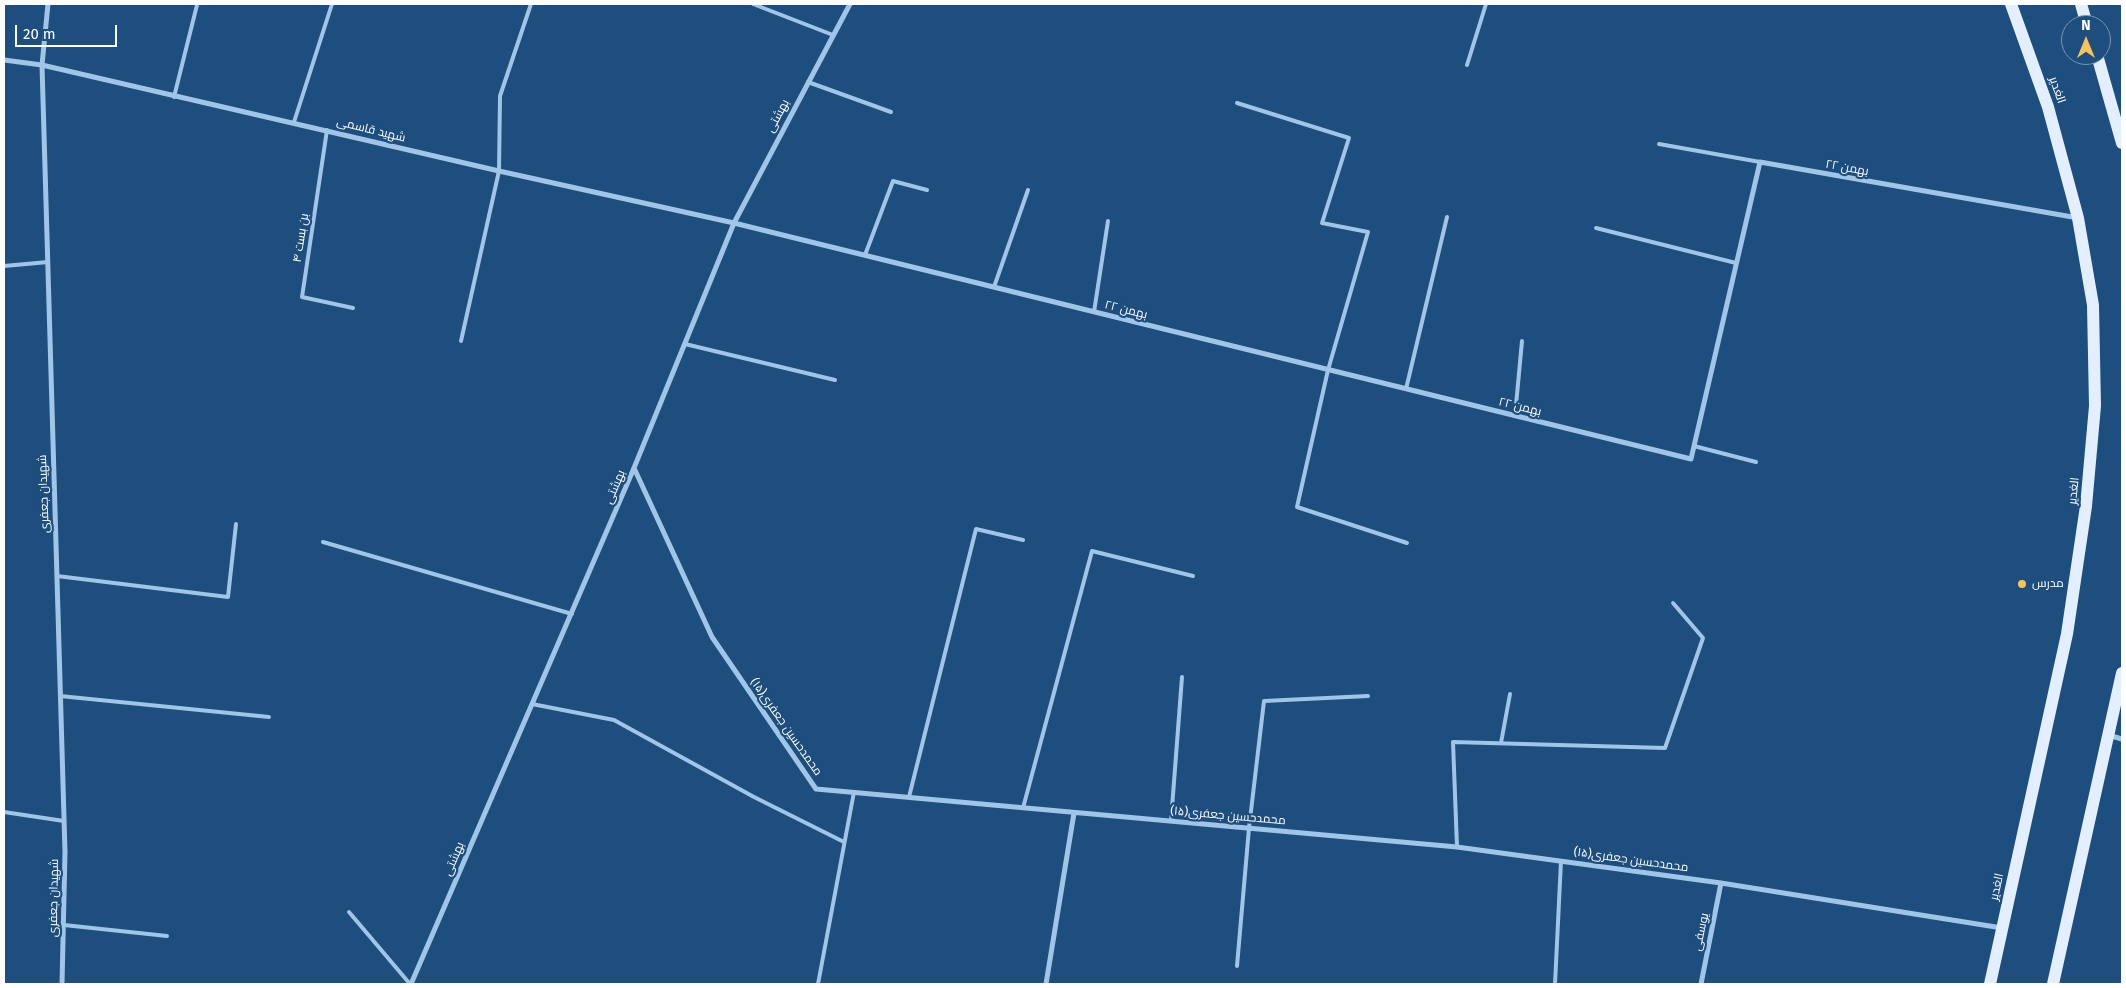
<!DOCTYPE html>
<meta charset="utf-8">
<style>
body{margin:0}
#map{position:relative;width:2126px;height:988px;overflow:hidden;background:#1d4e7e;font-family:"Fira Sans",sans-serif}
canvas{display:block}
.frame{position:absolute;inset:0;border:5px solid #fff;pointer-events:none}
.north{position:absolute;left:2061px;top:15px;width:50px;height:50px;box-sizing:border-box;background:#1d4e7e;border:1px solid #7795b2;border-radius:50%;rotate:0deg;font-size:14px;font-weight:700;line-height:20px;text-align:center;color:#fff}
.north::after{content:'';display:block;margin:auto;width:18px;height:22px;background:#f8c15f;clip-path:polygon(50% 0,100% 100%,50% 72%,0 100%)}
.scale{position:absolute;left:15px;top:25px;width:102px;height:22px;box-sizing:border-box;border:2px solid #fff;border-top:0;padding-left:6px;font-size:15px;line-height:18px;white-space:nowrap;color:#fff;-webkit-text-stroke:4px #1d4e7e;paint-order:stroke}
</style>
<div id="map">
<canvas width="2126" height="988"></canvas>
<div class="frame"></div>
<div class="north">N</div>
<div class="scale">20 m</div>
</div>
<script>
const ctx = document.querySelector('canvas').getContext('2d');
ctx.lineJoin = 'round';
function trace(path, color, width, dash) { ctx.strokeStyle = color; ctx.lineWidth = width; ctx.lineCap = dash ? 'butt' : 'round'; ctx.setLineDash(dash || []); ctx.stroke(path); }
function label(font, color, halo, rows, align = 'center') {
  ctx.font = font + ' "Fira Sans",Cairo,sans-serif'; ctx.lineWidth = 4.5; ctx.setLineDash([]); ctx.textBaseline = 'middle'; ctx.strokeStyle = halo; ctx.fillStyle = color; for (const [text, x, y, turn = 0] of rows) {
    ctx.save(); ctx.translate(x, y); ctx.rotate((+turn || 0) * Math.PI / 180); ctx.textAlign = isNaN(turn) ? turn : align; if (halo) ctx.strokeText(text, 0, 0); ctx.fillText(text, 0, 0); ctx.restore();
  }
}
trace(new Path2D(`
 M753,4L833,35
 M1467,65L1486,4
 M808,82L891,112
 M174,97L197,5
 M1237,103L1349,138L1322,223L1368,232L1328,370L1297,507L1407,543
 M294,122L332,4
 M327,130L302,297L353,308
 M1659,144L1760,162
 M1596,228L1736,263
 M865,255L893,181L927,190
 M4,266L48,262
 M994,287L1028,190
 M1094,312L1108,221
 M461,341L499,171L500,96L531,4
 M685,344L835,380
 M1406,389L1447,217
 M1515,416L1522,341
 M1694,446L1756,462
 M323,542L572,614
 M57,576L228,597L236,524
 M60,696L269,717
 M532,704L614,720L754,797L844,842
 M1501,743L1510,694
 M909,797L976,529L1023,540
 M1023,808L1092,551L1193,576
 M4,812L64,821
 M1171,821L1182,677
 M1457,847L1453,742L1665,748L1703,638L1673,603
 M349,912L410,984
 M64,925L167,936
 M1237,966L1249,828L1264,701L1368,696
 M818,984L854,792
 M1555,984L1561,861`), '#a0c5e8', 4);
trace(new Path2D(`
 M48,4L42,65L65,852L62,984
 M4,60L42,65L499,171L734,223L1691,459L1760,162L2078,218
 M634,468L712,637L816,789L1457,847L1721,883L2002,928
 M2108,735L2122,739
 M411,984L634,468L734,223L850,4
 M1046,984L1074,813
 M1701,984L1721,883`), '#a0c5e8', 5);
trace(new Path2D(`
 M2081,4L2087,25
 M2097,55L2122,143
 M1990,984L2067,634L2086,506L2095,406L2093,305L2078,218L2048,107L2011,4
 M2053,984L2122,673`), '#e3effe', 12);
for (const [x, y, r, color] of [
 [2022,584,5,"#f8c15f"]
]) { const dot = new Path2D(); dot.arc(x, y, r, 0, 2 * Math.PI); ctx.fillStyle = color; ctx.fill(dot); trace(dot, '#1d4e7e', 2); }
label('12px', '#fff', '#1d4e7e', [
 ["الغدیر",2057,90,71],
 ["بهشتی",778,116,-62],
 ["شهید قاسمی",371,130,14],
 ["۲۲ بهمن",1847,168,10],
 ["بن بست ۴",301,238,-81],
 ["۲۲ بهمن",1126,310,14],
 ["۲۲ بهمن",1520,407,14],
 ["بهشتی",615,487,-67],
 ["الغدیر",2074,491,-84],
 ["شهیدان جعفری",44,494,-92],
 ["محمدحسین جعفری(۱۵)",786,727,55],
 ["محمدحسین جعفری(۱۵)",1228,816,5],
 ["بهشتی",454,859,-67],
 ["محمدحسین جعفری(۱۵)",1631,860,8],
 ["الغدیر",1997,887,-77],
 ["شهیدان جعفری",54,898,-89],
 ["یوسفی",1701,932,-78]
]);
label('12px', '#fff', '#1d4e7e', [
 ["مدرس",2032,584]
], 'left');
</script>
